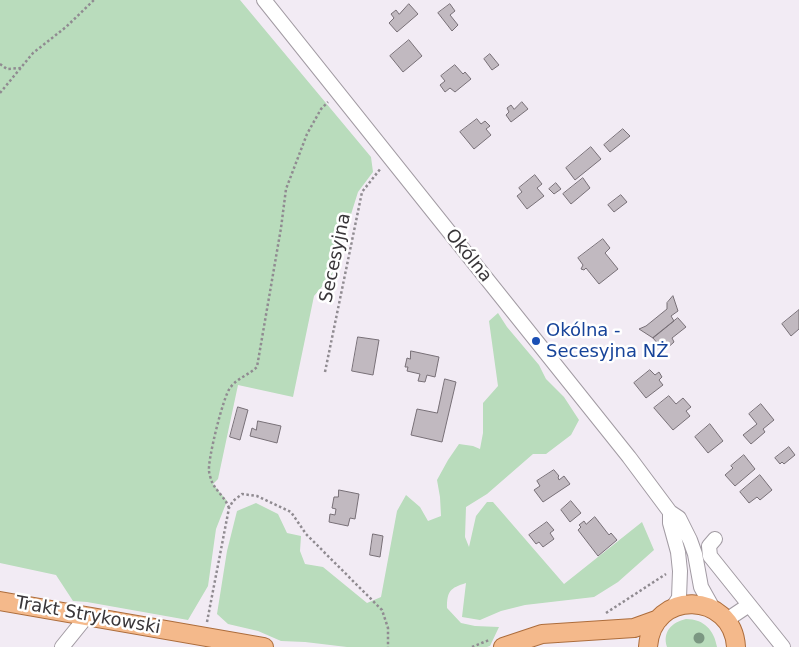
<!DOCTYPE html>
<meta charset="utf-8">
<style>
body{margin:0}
canvas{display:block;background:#f2ebf4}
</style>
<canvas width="799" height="647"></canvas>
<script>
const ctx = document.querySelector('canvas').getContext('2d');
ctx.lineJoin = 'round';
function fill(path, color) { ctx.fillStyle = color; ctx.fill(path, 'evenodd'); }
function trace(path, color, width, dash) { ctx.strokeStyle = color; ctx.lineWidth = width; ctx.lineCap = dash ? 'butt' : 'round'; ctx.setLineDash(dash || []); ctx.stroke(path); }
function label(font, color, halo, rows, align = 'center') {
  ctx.font = font + ' "DejaVu Sans",sans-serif'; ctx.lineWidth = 5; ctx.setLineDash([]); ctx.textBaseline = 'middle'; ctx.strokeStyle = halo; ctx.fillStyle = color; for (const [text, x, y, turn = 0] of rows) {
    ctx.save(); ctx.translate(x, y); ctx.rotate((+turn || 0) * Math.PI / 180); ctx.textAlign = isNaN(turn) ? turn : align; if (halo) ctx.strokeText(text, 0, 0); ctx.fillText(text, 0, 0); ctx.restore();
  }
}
fill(new Path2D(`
 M0,0H240L371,157L373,172L358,192L332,275L314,296L293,397L238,385L218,479L213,484L227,501L216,529L208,586L188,620L87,602L73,601L56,575L0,563Z
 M498,313L507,327L539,365L546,379L564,397L579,420L571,435L546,454H533L487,494L466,507L465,537L469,547L476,516L487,502H493L564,584L642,522L654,550L618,582L594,597L525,605L501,611L480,620L462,617L466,583C450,588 447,591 447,608L461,623L475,626L499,627L490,646L487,647H347L305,642L281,641L258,631L228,624L217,614L227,551L237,511L256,503L278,514L287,533L301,536L300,551L305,564L323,567L367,603L381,597L397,511L406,495L420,507L428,521L441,516L440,497L437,480L448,460L459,444L473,446L480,449L483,433V403L498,386L489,321Z
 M686,619C704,619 714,630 717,647H667C662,632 672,622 686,619Z`), '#b9dcbc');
const building = new Path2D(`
 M409,4L418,14L397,32L389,23L394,18L391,14L396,10L399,14Z
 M450,4L455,11L450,15L458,25L452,31L438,13Z
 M409,40L422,56L403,72L390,56Z
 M490,54L499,65L492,70L484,59Z
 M455,65L463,74L465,72L471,79L455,92L450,88L445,92L440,85L445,81L441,76Z
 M522,102L528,109L511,122L506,115L509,112L507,108L511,105L514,109Z
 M477,119L481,124L485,121L490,126L486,129L491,135L474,149L460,132Z
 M623,129L630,136L610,152L604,145Z
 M591,147L601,159L575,180L566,168Z
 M535,175L542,184L537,188L544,196L527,209L517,196L522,192L519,188Z
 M583,178L590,188L571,204L563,194Z
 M556,183L561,189L554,194L549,189Z
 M621,195L627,202L614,212L608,205Z
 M603,239L610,248L605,253L618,269L599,284L586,268L584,270L581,269L583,265L578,258Z
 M673,296L678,311L671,316L674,321L653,338L639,329L646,326L667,309V303Z
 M799,310V329L791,336L782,324Z
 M678,318L686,327L672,338L674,342L664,351L653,338Z
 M358,337L379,340L373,375L352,371Z
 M411,351L439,357L435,377L427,375L425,382L418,381L420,374L407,371L408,367H405L407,358L410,359Z
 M650,370L655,375L659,372L662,377L659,380L663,385L646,398L634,383Z
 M445,379L456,382L442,442L411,435L417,409L437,413Z
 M669,396L676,404L683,398L691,407L686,411L690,416L673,430L654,408Z
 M761,404L774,420L763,429L765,432L751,444L743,435L757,424L749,414Z
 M238,407L248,410L240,440L230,437Z
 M258,421L281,426L277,443L250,436L252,428L256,430Z
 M710,424L723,441L708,453L695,437Z
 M789,447L795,455L784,464L782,462L780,464L775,458Z
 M744,455L755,469L735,486L725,475L733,468L731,466Z
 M554,470L559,476L558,477L559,480L564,476L570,484L543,502L534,490L540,486L537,481Z
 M760,475L772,490L760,500L757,497L749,503L740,492Z
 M339,490L359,494L355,519L350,518L348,526L329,522L330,514L335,515L336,509L332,508L334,497H338Z
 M571,501L581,513L570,522L561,510Z
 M595,517L609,535L611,533L617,540L598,556L578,530L581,527L579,525L584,521L586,524Z
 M547,522L554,530L550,533L554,539L543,547L539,542L536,544L529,535Z
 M373,534L383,536L380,557L370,555Z`);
fill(building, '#c1b9c0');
trace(building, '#787077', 1);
const minor = new Path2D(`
 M264,0L629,457L670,512L679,518L690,540L695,554L701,587L715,612
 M670,512V523L678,552L680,571L679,598L673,607
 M715,539L709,546L710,556L783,647
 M725,621L749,605
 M62,647L87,616`);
const major = new Path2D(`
 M0,601L264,647
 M503,647L542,634L634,628L659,619
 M648,647C652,588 733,592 736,647`);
trace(minor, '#a29ba3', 16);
trace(major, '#ad6d3c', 20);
trace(new Path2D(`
 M0,64L7,69L21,68
 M0,93L33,53L66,27L94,0
 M325,372L362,192L381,168
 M229,508C225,497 216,491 212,482C211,479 209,474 209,470C208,459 223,397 230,388C237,378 249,375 257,367L281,228L286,189L307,134L321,109L328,102
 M606,613L666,574
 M207,622L229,508L233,501L242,494L257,496L291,512L306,534L382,610L388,628V647
 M472,647L489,640`), '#908b91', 2.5, [2.5, 2.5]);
trace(minor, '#fff', 14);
trace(major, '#f4b98b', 18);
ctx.fillStyle = '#7b9782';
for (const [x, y] of [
 [699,638]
]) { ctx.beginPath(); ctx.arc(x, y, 5.5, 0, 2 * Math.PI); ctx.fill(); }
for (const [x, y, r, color] of [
 [536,341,5,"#1a4fb4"]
]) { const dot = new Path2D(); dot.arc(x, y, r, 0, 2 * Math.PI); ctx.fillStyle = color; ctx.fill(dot); trace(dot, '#fff', 2); }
label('18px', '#393639', '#fff', [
 ["Okólna",468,256,51],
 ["Secesyjna",336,258,-78],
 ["Trakt Strykowski",88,616,10]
]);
label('18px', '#164399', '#fff', [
 ["Okólna -",546,331],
 ["Secesyjna NŻ",546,352]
], 'left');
</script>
